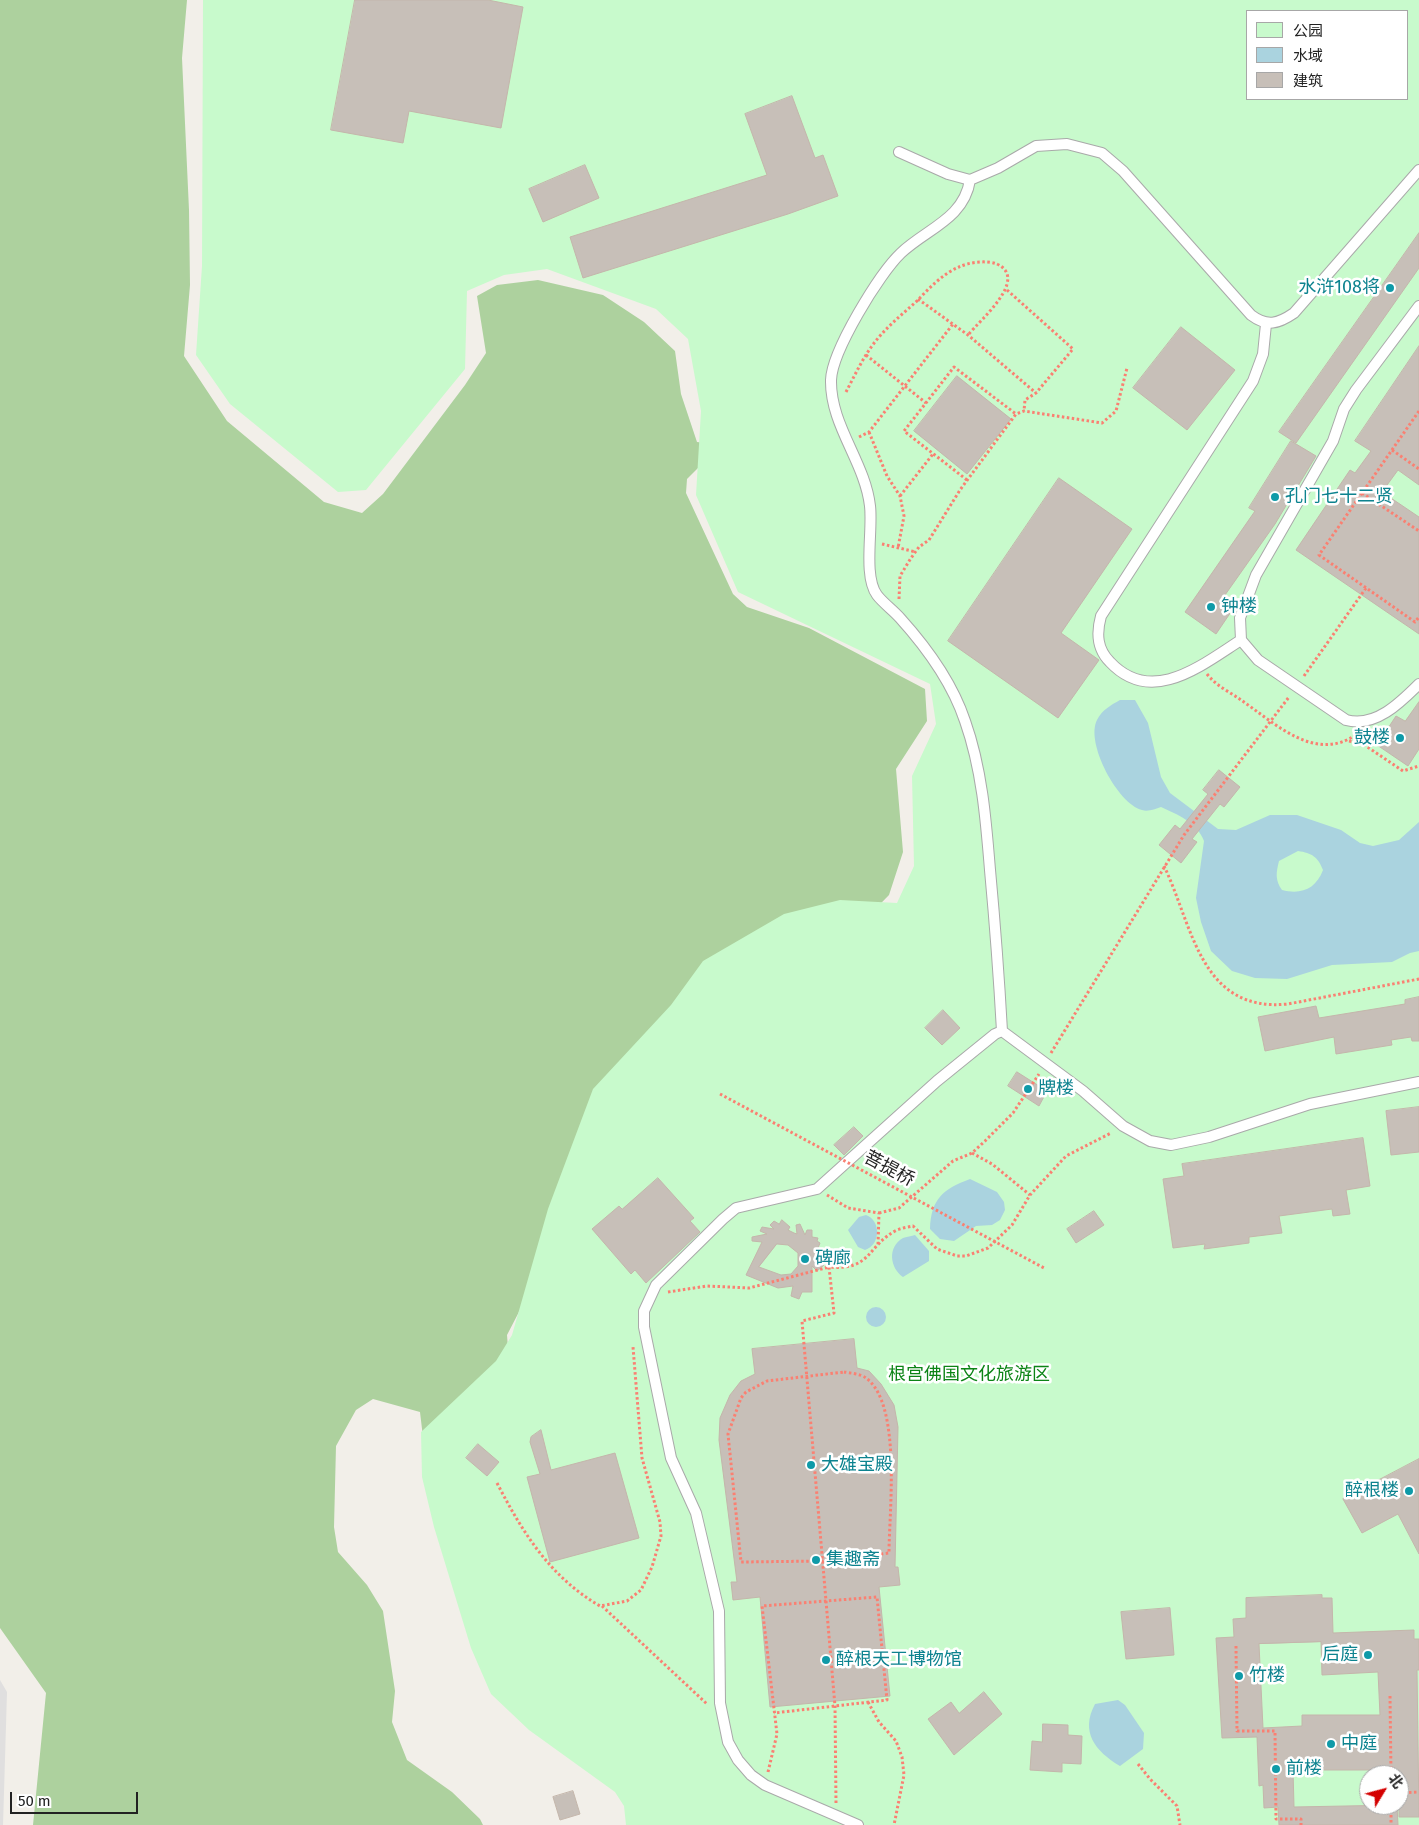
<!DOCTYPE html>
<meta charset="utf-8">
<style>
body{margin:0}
#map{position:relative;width:1419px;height:1825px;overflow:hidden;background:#f2efe9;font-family:"Fira Sans","Noto Sans SC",sans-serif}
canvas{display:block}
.legend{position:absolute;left:1246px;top:10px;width:162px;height:90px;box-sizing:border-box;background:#fff;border:1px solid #a7a7a7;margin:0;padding:6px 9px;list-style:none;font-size:15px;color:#222}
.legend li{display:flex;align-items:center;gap:10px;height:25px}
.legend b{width:25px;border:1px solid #a7a7a7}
.north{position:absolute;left:1359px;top:1765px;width:50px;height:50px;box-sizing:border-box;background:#fff;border:1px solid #a7a7a7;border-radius:50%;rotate:53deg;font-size:14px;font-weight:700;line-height:20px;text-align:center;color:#222}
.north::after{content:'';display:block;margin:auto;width:18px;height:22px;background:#d40000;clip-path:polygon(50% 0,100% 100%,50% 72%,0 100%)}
.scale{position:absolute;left:10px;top:1792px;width:128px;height:22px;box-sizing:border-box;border:2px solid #222;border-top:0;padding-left:6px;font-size:15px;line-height:18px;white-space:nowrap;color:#222;-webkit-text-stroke:4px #fff;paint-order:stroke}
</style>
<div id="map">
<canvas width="1419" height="1825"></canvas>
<ul class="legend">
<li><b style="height:14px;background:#c8facc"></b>公园</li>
<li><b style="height:14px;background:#aad3df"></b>水域</li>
<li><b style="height:14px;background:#c7bfb8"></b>建筑</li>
</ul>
<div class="north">北</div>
<div class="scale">50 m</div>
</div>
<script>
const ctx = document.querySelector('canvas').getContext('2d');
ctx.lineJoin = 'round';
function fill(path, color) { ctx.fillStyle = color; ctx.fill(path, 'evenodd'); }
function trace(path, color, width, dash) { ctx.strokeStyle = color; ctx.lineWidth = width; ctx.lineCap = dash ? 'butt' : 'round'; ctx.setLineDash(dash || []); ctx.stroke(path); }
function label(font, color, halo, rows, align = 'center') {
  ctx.font = font + ' "Fira Sans","Noto Sans SC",sans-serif'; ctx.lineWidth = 5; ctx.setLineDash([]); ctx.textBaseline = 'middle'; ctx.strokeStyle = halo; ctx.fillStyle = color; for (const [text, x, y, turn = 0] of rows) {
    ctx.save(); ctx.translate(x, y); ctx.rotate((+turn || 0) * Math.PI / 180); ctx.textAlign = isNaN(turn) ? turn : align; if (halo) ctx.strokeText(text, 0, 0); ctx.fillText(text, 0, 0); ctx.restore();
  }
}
fill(new Path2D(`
 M0,1680L7,1692L3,1825H0Z`), '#e0dfdf');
fill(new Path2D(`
 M0,0H187L182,58L189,210L190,285L184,356L227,421L324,502L362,513L383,494L465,385L486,353L477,296L497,285L538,280L603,295L644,322L675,351L681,394L697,442L742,447L703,463L687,479L686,493L733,594L747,607L809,628L925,689L927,721L896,769L903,852L889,895L562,1229L507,1335L509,1361L630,1807L427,1471L420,1412L373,1399L356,1410L336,1446L334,1527L338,1552L367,1585L383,1611L395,1691L392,1722L407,1760L452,1792L480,1819L483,1825H33L46,1693L0,1628Z`), '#add19e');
fill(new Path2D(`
 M203,0H1419V1825H626L624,1806L615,1792L529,1730L491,1694L471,1648L434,1527L422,1477L421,1432L496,1361L512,1335L548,1209L593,1089L671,1005L703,961L784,914L840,900L897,903L914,866L912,776L936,724L930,684L738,592L696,495L701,411L688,339L656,309L547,269L504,275L467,291L465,369L366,490L338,492L230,404L196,355L202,266ZM1248,11H1408V99H1248ZM1369,1775H1399V1805H1369Z`), '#c8facc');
fill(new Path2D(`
 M1120,700H1135L1148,723L1161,777L1170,793L1218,829L1236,830L1270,815H1297L1341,830L1360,843L1373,846L1399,840L1419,822V951L1410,953L1392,962L1332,965L1287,979L1255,978L1232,971L1211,951L1201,922L1196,898L1204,841C1197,822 1178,815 1161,807C1155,809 1148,812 1142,810C1118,804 1085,743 1097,720C1102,710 1111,705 1120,700ZM1298,851C1312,853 1318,857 1323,870C1316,889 1301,895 1282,890C1275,880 1276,873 1279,861Z
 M970,1179L997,1192L1004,1202L1005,1210L1000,1220L992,1225L976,1226L954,1241L940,1239L930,1229C931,1199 943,1189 970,1179Z
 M866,1215C881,1220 881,1245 865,1250L858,1247L848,1230L859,1217Z
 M915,1235L929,1251V1261L903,1277C890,1268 887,1247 903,1238C906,1237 912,1236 915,1235Z
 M866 1317a10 10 0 1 1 20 0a10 10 0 1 1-20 0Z
 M1118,1700L1125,1705L1144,1733L1143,1749L1120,1766C1095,1751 1080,1732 1095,1704Z`), '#aad3df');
const building = new Path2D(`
 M355,0H488L523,7L501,128L409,111L403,143L331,130Z
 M792,96L815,158L823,155L838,196L788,214L583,278L570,237L767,175L745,114Z
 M585,165L599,198L543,222L529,189Z
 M1419,233V268L1296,443L1279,432Z
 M1181,327L1235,370L1187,430L1133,388Z
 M1419,346V485L1398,470L1382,492L1419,517V634L1296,550L1350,470L1355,473L1371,451L1355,441Z
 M957,376L1011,419L967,474L914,431Z
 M1291,441L1316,456L1275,524L1225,595L1237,603L1216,634L1185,612L1255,511L1249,508Z
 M1059,478L1132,529L1061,633L1099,660L1058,718L948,641Z
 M1419,702V749L1408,766L1377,745L1396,716L1405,721Z
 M1219,770L1240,787L1224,807L1220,804L1192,839L1197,842L1181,863L1159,845L1175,825L1180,829L1208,794L1203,790Z
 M1419,997V1041H1412L1411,1037L1391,1040L1392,1045L1336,1054L1334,1037L1265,1051L1258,1017L1316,1006L1319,1018L1405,1004V1000Z
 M943,1010L960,1028L942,1045L925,1028Z
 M1017,1072L1047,1091L1039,1106L1008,1086Z
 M1419,1107V1152L1391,1155L1386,1111Z
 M854,1127L863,1136L844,1155L834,1145Z
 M1363,1138L1370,1186L1346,1190L1350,1214L1333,1216L1332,1209L1279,1216L1282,1233L1249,1237V1243L1204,1249L1205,1244L1173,1248L1163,1179L1184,1176L1182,1164Z
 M658,1178L694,1218L690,1221L700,1232L646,1283L635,1270L631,1274L592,1229L619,1206L622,1209Z
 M1094,1211L1104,1225L1076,1243L1067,1229Z
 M782,1220L790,1227L788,1230L794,1233L797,1234L796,1225L800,1224L805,1235L807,1230H812V1237L818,1238L817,1241L820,1243L818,1248L823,1251L819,1259L824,1265L817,1271L812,1266V1292H802L799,1299L791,1296L793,1286L778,1288L746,1275L762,1242L752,1241V1237L767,1234L760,1231L762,1227L774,1229L770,1225L774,1221L779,1224ZM777,1244L788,1245L798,1253V1266L791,1274L781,1275L759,1267Z
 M854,1339L857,1368L869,1371L881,1384L894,1405L898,1427L895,1567H898L900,1585L879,1587L890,1696L770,1707L760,1597L733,1600L731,1582H737L719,1440L720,1418L730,1395L741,1381L755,1374L752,1349Z
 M541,1430L551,1470L615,1453L639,1538L550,1562L527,1477L540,1474L530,1442L531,1437Z
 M478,1444L499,1462L487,1476L466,1458Z
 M1419,1459V1554L1398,1514L1362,1533L1343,1499Z
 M1322,1595V1598H1332L1333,1633L1414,1630V1639H1419V1670H1417L1419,1817H1399V1775H1381V1770H1293L1294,1807L1397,1805L1398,1825H1279L1278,1807L1264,1808L1263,1785L1259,1786L1257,1737L1222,1738L1216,1638L1234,1637L1233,1619L1246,1618V1598ZM1321,1642L1322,1675L1378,1672L1380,1715H1302V1726L1263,1728L1259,1644Z
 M1170,1608L1174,1655L1126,1659L1121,1612Z
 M984,1692L1002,1714L954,1755L928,1719L951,1702L959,1713Z
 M1043,1724L1068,1725V1735L1082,1736L1081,1764L1062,1763V1772L1030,1770L1032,1741L1042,1742Z
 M573,1791L580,1814L560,1820L553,1797Z`);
fill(building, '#c7bfb8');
trace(building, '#c4b6ab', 1);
const lane = new Path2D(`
 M899,152L948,174L970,180L998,168L1036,146L1067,144L1102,153L1123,171L1251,315C1267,327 1278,324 1294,313L1419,170
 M970,180C964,219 926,229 901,253C879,274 832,351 831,380C830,425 865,462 870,506C873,530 863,576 877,595C883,603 893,610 900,618C928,649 952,682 965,721C982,769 986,820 990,870C995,924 999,977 1002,1031
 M1419,306L1356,390L1344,409L1333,441L1256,575L1240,618L1241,640L1258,660L1346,720C1375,728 1400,703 1419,684
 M1241,640C1203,664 1152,707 1110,662C1097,649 1096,634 1101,616L1253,381L1263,354L1266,324
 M1002,1031L1083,1091L1123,1126L1150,1141L1171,1145L1209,1137L1310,1104L1419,1082
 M858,1825L765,1785L751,1775L738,1760L728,1742L720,1703L719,1611L696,1513L671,1458L644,1327V1311L656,1285L723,1219L736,1208L817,1189L937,1081L995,1034L1002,1031`);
trace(lane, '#a9a9a9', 12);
trace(new Path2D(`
 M1007,290L1073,349L1036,393L1025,400L1024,411
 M918,299L968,335L1036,393
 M866,355L926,403
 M846,392C856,373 865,353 879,337C891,323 905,312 918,300C929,288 944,273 959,267C969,262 987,260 997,264C1029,279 981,319 968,335
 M1419,411L1319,555L1415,622L1419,617
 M869,432L887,476L900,496L904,516L898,548
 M859,437L869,432L953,324
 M1392,450L1419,469
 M967,480L904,431L954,367L1016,414
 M1362,493L1419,531
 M900,496L933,454
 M882,544L916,552
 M899,599L900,576L911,558L919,547L929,540L960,490L1016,414L1024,411L1102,423L1116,411L1127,368
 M1207,674C1216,686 1230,692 1241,700C1275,723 1315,764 1357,734
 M1304,676L1366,588
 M1349,741L1363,744L1403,771L1419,766
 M1164,866C1193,926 1200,1013 1288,1004L1419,979
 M1051,1053L1184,835L1289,697
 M972,1153L992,1164L1030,1195
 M827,1195L848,1208L879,1213L878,1245
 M879,1213L899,1208L953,1161L972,1153L985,1141L1013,1113L1039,1074
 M668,1292L707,1286L749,1288L829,1267
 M844,1372C850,1373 861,1374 866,1378C902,1404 889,1512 889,1553L823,1561L741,1562L728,1434L741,1398L746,1392L767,1381Z
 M497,1483C523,1533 550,1577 600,1606L627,1601L641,1590L652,1567L661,1536L660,1522L642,1458L633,1347
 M602,1606L707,1704
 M1236,1646L1237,1731H1275L1276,1819H1301V1825
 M1390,1696L1391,1775
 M868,1702L879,1722L896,1741L902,1757L904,1775L894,1825
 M1138,1764L1150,1779L1177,1806L1180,1825
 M768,1772L777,1734L762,1606L877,1597L887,1700L774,1713
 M1399,1793L1419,1792
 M836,1803L835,1706L802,1321L834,1313L829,1267C872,1271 867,1245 897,1230C902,1228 908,1227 913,1226L937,1249L957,1256H966L988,1248L1012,1225L1030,1195L1066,1156L1111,1133
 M1391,1805V1825`), '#fa8072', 3, [2.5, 2.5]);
trace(lane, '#fff', 10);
trace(new Path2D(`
 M720,1094L1044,1268`), '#fa8072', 3, [2.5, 2.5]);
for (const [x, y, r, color] of [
 [1390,288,5,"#0f9aa8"],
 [1275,497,5,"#0f9aa8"],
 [1211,607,5,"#0f9aa8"],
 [1400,738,5,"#0f9aa8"],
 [1028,1089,5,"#0f9aa8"],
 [805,1259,5,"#0f9aa8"],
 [811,1465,5,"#0f9aa8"],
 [1409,1491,5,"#0f9aa8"],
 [816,1560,5,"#0f9aa8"],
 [1368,1655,5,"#0f9aa8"],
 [826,1660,5,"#0f9aa8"],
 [1239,1676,5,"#0f9aa8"],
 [1331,1744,5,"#0f9aa8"],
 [1276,1769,5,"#0f9aa8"]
]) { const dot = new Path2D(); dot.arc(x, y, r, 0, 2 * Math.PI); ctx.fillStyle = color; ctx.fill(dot); trace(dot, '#fff', 2); }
label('18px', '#0d838f', '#fff', [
 ["水浒108将",1380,288,"right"],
 ["孔门七十二贤",1285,497],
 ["钟楼",1221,607],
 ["鼓楼",1390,738,"right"],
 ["牌楼",1038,1089],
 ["碑廊",815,1259],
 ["大雄宝殿",821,1465],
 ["醉根楼",1399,1491,"right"],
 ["集趣斋",826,1560],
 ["后庭",1358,1655,"right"],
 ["醉根天工博物馆",836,1660],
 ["竹楼",1249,1676],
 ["中庭",1341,1744],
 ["前楼",1286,1769]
], 'left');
label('18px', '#222', '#fff', [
 ["菩提桥",889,1169,28]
]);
label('18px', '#0c8416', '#fff', [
 ["根宫佛国文化旅游区",969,1375]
]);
</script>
